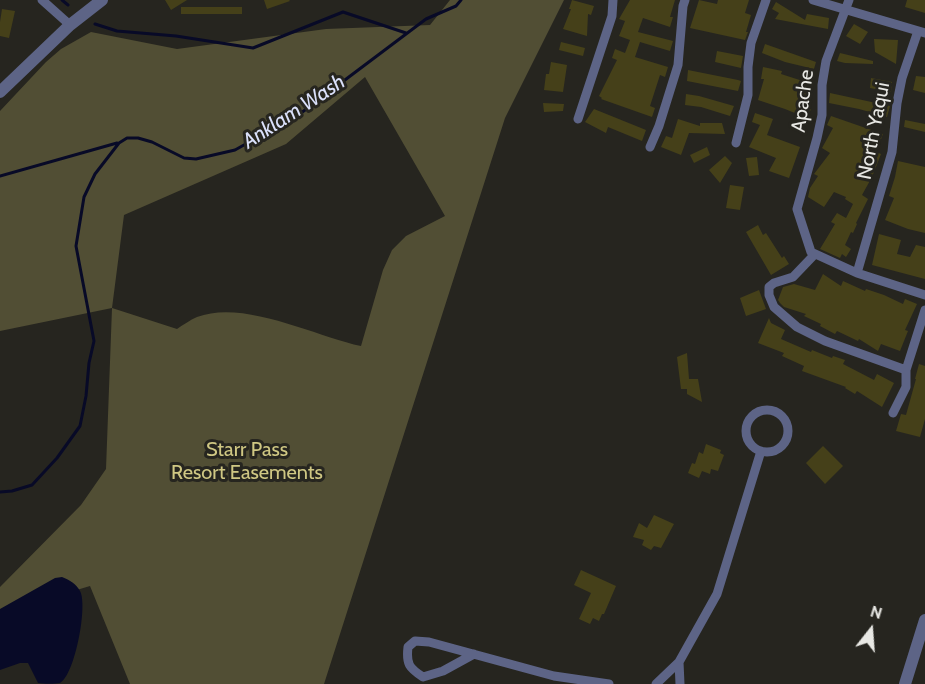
<!DOCTYPE html>
<style>
body{margin:0}
#map{position:relative;width:925px;height:684px;overflow:hidden;background:#26251f;font-family:Cabin,sans-serif}
canvas{display:block}
.north{position:absolute;left:841px;top:600px;width:60px;height:60px;-webkit-text-stroke:4px #26251f;paint-order:stroke;rotate:17deg;font-size:16px;font-weight:700;line-height:24px;text-align:center;color:#e8e8e4}
.north::after{content:'';display:block;margin:auto;width:21px;height:27px;background:#e8e8e4;clip-path:polygon(50% 0,100% 100%,50% 72%,0 100%)}
</style>
<div id="map">
<canvas width="925" height="684"></canvas>
<div class="north">N</div>
</div>
<script>
const ctx = document.querySelector('canvas').getContext('2d');
ctx.lineJoin = 'round';
function fill(path, color) { ctx.fillStyle = color; ctx.fill(path, 'evenodd'); }
function trace(path, color, width, dash) { ctx.strokeStyle = color; ctx.lineWidth = width; ctx.lineCap = dash ? 'butt' : 'round'; ctx.setLineDash(dash || []); ctx.stroke(path); }
function label(font, color, halo, rows, align = 'center') {
  ctx.font = font + ' Cabin,sans-serif'; ctx.lineWidth = 6; ctx.setLineDash([]); ctx.textBaseline = 'middle'; ctx.strokeStyle = halo; ctx.fillStyle = color; for (const [text, x, y, turn = 0] of rows) {
    ctx.save(); ctx.translate(x, y); ctx.rotate((+turn || 0) * Math.PI / 180); ctx.textAlign = isNaN(turn) ? turn : align; if (halo) ctx.strokeText(text, 0, 0); ctx.fillText(text, 0, 0); ctx.restore();
  }
}
fill(new Path2D(`
 M450,0H564L505,118L324,684H130L90,586L0,613V587L81,505L106,469L112,308L0,331V111L46,62L61,49L91,32L177,49L326,29L430,25ZM365,77L445,216L406,236L392,250L383,270L361,346C315,336 243,299 197,317C190,320 183,325 177,329L112,308L124,215L286,144Z`), '#514e34');
fill(new Path2D(`
 M62,577C70,580 76,584 80,591C88,605 75,675 60,683C55,684 44,684 38,683L28,663H20L0,670V609L55,578Z`), '#080a27');
trace(new Path2D(`
 M62,0L68,5
 M95,24L117,31L176,36L253,48L343,12L406,33
 M0,176L117,143
 M0,492L12,491L32,485L57,458L80,426L86,396L89,363L94,341L76,246L84,197L95,174L119,143L127,138H138L152,142L184,158L196,159L235,150L301,113L426,19L456,6L461,0`), '#080a27', 3);
fill(new Path2D(`
 M165,0H187L171,10Z
 M264,0H289L290,1L267,9Z
 M572,0L594,6L591,15L588,14L587,36L563,29L571,9H569Z
 M630,0H675L670,17H673L670,27L643,18L638,32L673,41L670,51L640,42L635,57L668,67L665,77L660,75L650,106L655,108L652,117L601,99L602,98L599,96L617,60L612,58L615,49L625,53L630,40L619,36L625,21L619,19Z
 M699,0L717,4L718,0H749L745,13L751,15L746,32H748L745,40L690,28Z
 M907,0H925V13L905,7Z
 M776,2L805,20L807,14L829,18L828,29L775,19L779,13L772,9Z
 M181,7H242V14H181Z
 M2,9L15,11L9,38L0,36V22Z
 M854,24L868,32L860,44L846,36Z
 M874,39L898,40L896,64L875,52Z
 M561,42L585,48L583,56L559,50Z
 M765,44L816,62L814,69L785,62L762,53Z
 M717,51L743,56L741,68L715,62Z
 M840,53L873,61V64L845,63L837,61Z
 M551,62L567,65L563,92L544,90L546,74H549Z
 M763,67L782,71L781,74L809,83L806,99L801,97L799,105L811,109L807,118L785,109L758,100L764,79H761Z
 M688,70L738,80L741,81L738,91L687,81Z
 M916,76L925,77V93L913,90Z
 M871,78L892,82L891,92L870,88Z
 M830,93L890,106L887,117L859,109L829,103Z
 M686,94L699,96L734,106L730,116L701,107L685,105Z
 M543,103L564,104L563,111L544,112Z
 M594,109L646,130L642,141L608,127L606,133L585,122Z
 M755,113L773,119L767,135L800,147L789,178L769,171L776,158L749,147L760,125L752,122Z
 M831,116L883,134L876,152L881,154L872,177L862,195L868,199L856,223L857,224L853,233L851,232L845,245L851,249L846,257L842,254L840,258L820,249L835,224L831,222L837,213L846,218L853,204L845,199L846,197L834,192L824,207L808,197L810,188L818,176L814,174L830,153L822,148L833,128L827,125Z
 M678,119L700,126V123H722L725,134L689,133L681,155L661,147L666,136L672,138Z
 M905,120L925,124V132L904,127Z
 M707,147L710,155L694,163L690,155Z
 M725,156L732,163L720,183L709,170Z
 M757,157L759,175L749,176L746,158Z
 M898,161L925,167V233L908,229L885,220L894,198L889,196L895,177Z
 M730,185L744,187L740,210L726,208Z
 M758,225L763,235L766,233L782,258L784,256L789,264L771,275L746,232Z
 M879,234L901,240L897,254L910,257L916,245L925,247V279L872,265Z
 M823,274L841,286L843,281L865,291L866,289L884,295L903,304L905,299L917,304L905,330L908,331L900,351L881,344L878,351L859,339L858,341L837,331L835,334L820,326L821,324L804,316L806,314L784,307L780,303L778,300L783,287L794,284L815,290Z
 M759,290L766,309L746,316L740,298Z
 M769,318L771,323L785,330L781,339L811,352L812,350L832,358L833,356L845,360L843,364L874,380L877,374L894,383L882,407L857,391L855,394L845,388L846,387L802,371L804,366L782,356L784,353L758,343Z
 M687,353L689,379H698L702,402L687,394V389H681L677,357Z
 M919,364L925,366V419L920,437L896,431L901,414L906,415L916,379H915Z
 M706,444L721,450L720,453L724,455L718,471L711,469L710,474L702,471L699,478L688,473L692,463L695,464L699,452L703,454Z
 M823,446L843,466L825,484L806,463Z
 M654,515L674,524L661,548L654,546L651,550L642,545L644,540L633,537L639,523L647,528Z
 M581,570L616,586L604,614H602L599,621L593,618L590,624L579,619L591,593L574,585Z`), '#454019');
trace(new Path2D(`
 M42,0L70,25
 M813,0L925,33
 M849,0L826,61L822,85V115L817,138L797,209L811,252L857,273L925,295
 M578,119L612,16L613,0
 M736,143L748,95V67L751,43L766,0
 M650,147L659,126L678,65L683,6L685,0
 M815,254L793,277L774,283L769,287V295L774,307L797,327L825,341L906,370
 M857,273L892,152L897,103L902,78L918,31
 M746 431a21 21 0 1 1 42 0a21 21 0 1 1-42 0Z
 M893,413L906,387V370L925,310
 M474,654L443,671L423,677C409,668 406,664 408,647L415,641L429,642L554,676L609,684
 M656,684L679,662
 M680,684L679,662L717,594L761,451`), '#5d6486', 9);
trace(new Path2D(`
 M0,92L70,25L102,0
 M905,684L925,620`), '#5d6486', 12);
label('20px', '#e8e8e4', '#26251f', [
 ["Apache",803,101,-82],
 ["North Yaqui",874,131,-79]
]);
label('20px', '#cfc783', '#26251f', [
 ["Starr Pass",247,450],
 ["Resort Easements",247,473]
]);
label('italic 21px', '#dbe1fb', '#26251f', [
 ["Anklam Wash",294,112,-33]
]);
</script>
